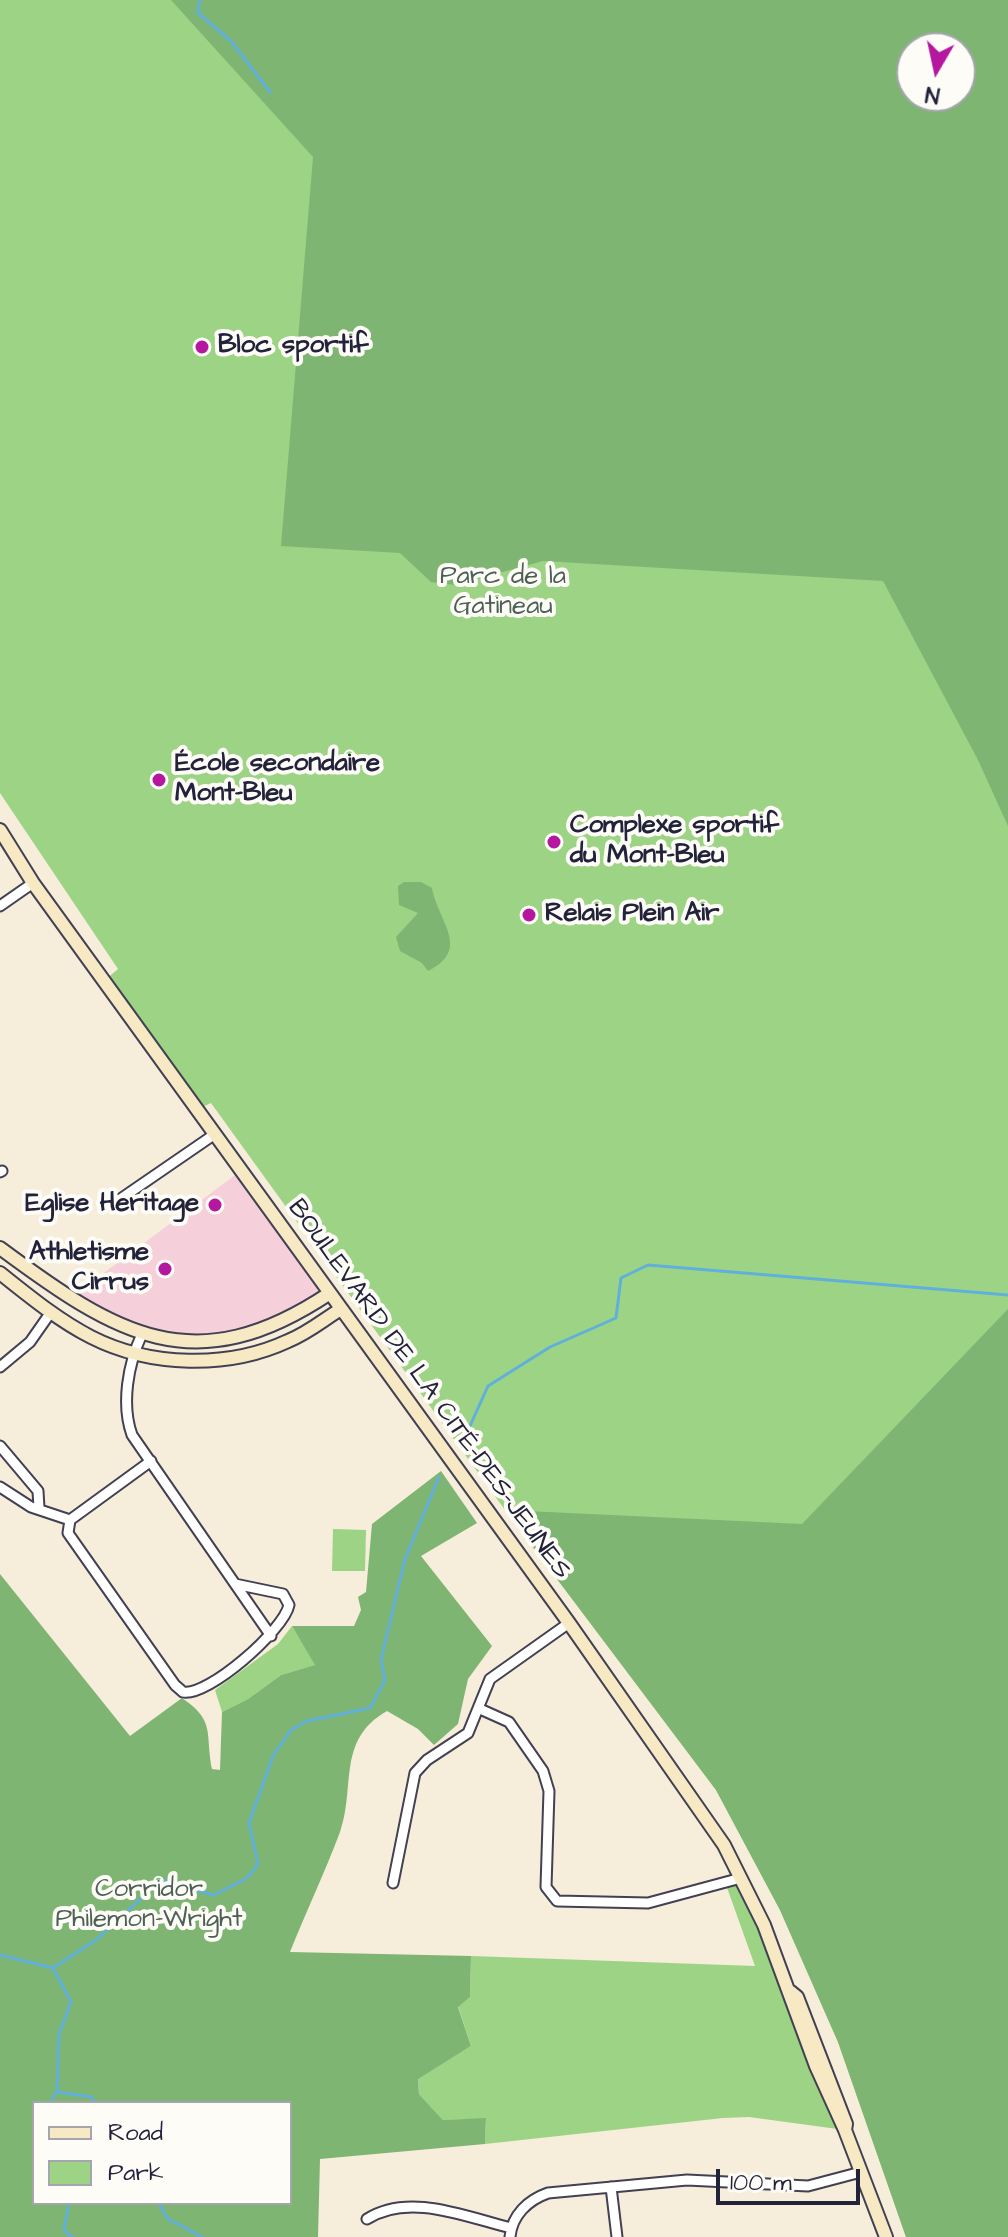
<!DOCTYPE html>
<meta charset="utf-8">
<style>
body{margin:0}
#map{position:relative;width:1008px;height:2237px;overflow:hidden;background:#f6edda;font-family:"Architects Daughter",sans-serif}
canvas{display:block}
.legend{position:absolute;left:32px;top:2101px;width:260px;height:104px;box-sizing:border-box;background:#fdfcf7;border:2px solid #a5a5ac;margin:0;padding:10px 14px;list-style:none;font-size:24px;color:#22223b}
.legend li{display:flex;align-items:center;gap:16px;height:40px}
.legend b{width:40px;border:2px solid #a5a5ac}
.north{position:absolute;left:896px;top:32px;width:80px;height:80px;box-sizing:border-box;background:#fdfcf7;border:2px solid #a5a5ac;border-radius:50%;rotate:189deg;font-size:22px;font-weight:700;line-height:32px;text-align:center;color:#22223b}
.north::after{content:'';display:block;margin:auto;width:28px;height:36px;background:#b5179e;clip-path:polygon(50% 0,100% 100%,50% 72%,0 100%)}
.scale{position:absolute;left:716px;top:2169px;width:144px;height:36px;box-sizing:border-box;border:4px solid #22223b;border-top:0;padding-left:10px;font-size:24px;line-height:28px;white-space:nowrap;color:#22223b;-webkit-text-stroke:6px #fdfcf7;paint-order:stroke}
</style>
<div id="map">
<canvas width="1008" height="2237"></canvas>
<ul class="legend">
<li><b style="height:10px;background:#f6e9c3"></b>Road</li>
<li><b style="height:22px;background:#9dd384"></b>Park</li>
</ul>
<div class="north">N</div>
<div class="scale">100 m</div>
</div>
<script>
const ctx = document.querySelector('canvas').getContext('2d');
ctx.lineJoin = 'round';
function fill(path, color) { ctx.fillStyle = color; ctx.fill(path, 'evenodd'); }
function trace(path, color, width, dash) { ctx.strokeStyle = color; ctx.lineWidth = width; ctx.lineCap = dash ? 'butt' : 'round'; ctx.setLineDash(dash || []); ctx.stroke(path); }
function label(font, color, halo, rows, align = 'center') {
  ctx.font = font + ' "Architects Daughter",sans-serif'; ctx.lineWidth = 8; ctx.setLineDash([]); ctx.textBaseline = 'middle'; ctx.strokeStyle = halo; ctx.fillStyle = color; for (const [text, x, y, turn = 0] of rows) {
    ctx.save(); ctx.translate(x, y); ctx.rotate((+turn || 0) * Math.PI / 180); ctx.textAlign = isNaN(turn) ? turn : align; if (halo) ctx.strokeText(text, 0, 0); ctx.fillText(text, 0, 0); ctx.restore();
  }
}
fill(new Path2D(`
 M242,1170L330,1293L275,1325L179,1340L69,1299Z`), '#f5cfda');
fill(new Path2D(`
 M0,0H1008V2237H906L838,2042L780,1910L716,1790L505,1510L211,1103L198,1109L105,980L118,969L0,793ZM912,48H960V96H912Z
 M333,1529L366,1530L365,1571H332Z
 M292,1626L316,1665L281,1675L248,1699L222,1712L215,1690L278,1644Z
 M741,1878L845,2130L749,2117L723,2118L485,2144L486,2119L443,2120L419,2094L418,2078L471,2046L458,2006L470,1997L471,1956L755,1966L725,1882Z`), '#9dd384');
fill(new Path2D(`
 M171,0H1008V826L978,760L883,581L543,561L455,585L431,582L400,553L281,546L313,157ZM960,48V96H912V48Z
 M404,882H421L432,888C438,922 472,949 428,971L422,963L400,951L396,937L418,913L399,905L398,886Z
 M1008,1309V2237H906L838,2042L780,1910L716,1790L505,1510L802,1524Z
 M441,1471L477,1523L421,1556L492,1646L468,1679L458,1724L434,1745L418,1729L387,1711C336,1740 356,1787 340,1832C325,1872 306,1912 290,1952L471,1956L470,1997L458,2007L471,2046L418,2079L419,2094L443,2120L486,2118L485,2144L320,2159L318,2237H0V1574L130,1736L182,1698C216,1721 205,1733 212,1769L220,1770L222,1712L248,1699L281,1675L315,1665L292,1626H354L361,1610L358,1597L366,1592L372,1524ZM290,2103V2203H34V2103Z`), '#7eb572');
trace(new Path2D(`
 M200,0L198,13L230,40L270,92
 M465,1437L488,1386L550,1347L616,1318L621,1278L648,1265L1008,1295
 M0,1955L53,1968L71,2002L59,2034L57,2092L92,2097L94,2103
 M53,1968L96,1940L161,1880L214,1895L247,1878L258,1864L249,1823L273,1756L291,1730L307,1721L370,1708L385,1680L381,1660L405,1559L439,1477
 M50,2103L56,2093
 M69,2203L64,2230L72,2237
 M159,2203L167,2218L202,2237`), '#61b0db', 3);
const street = new Path2D(`
 M0,906L33,883
 M0,1172L2,1171
 M116,1202L215,1134
 M142,1334C128,1364 121,1404 132,1435L271,1636
 M0,1367L30,1342L51,1312
 M0,1446L38,1491L39,1508
 M151,1461L70,1520L68,1533L175,1685L183,1692C208,1697 284,1630 289,1605L283,1594L235,1584
 M0,1487L31,1507L70,1520
 M480,1709L509,1722L543,1771L549,1791L546,1887L557,1901L648,1903L741,1878
 M393,1883L415,1773L427,1760L468,1733L490,1679L569,1623
 M611,2187L617,2237
 M367,2219C409,2192 466,2217 511,2228
 M510,2237C512,2215 528,2200 548,2193L687,2180L808,2186L861,2172`);
const secondary = new Path2D(`
 M0,830L33,883L569,1623L724,1845L764,1925L816,2066L845,2130L846,2124L797,1997L791,1992
 M0,1248C116,1334 194,1384 330,1293
 M0,1273C29,1296 58,1320 91,1337C150,1367 228,1369 288,1341C308,1333 323,1320 341,1309
 M845,2130L886,2237`);
trace(street, '#424053', 13);
trace(secondary, '#424053', 16);
trace(street, '#fff', 9);
trace(secondary, '#f6e9c3', 12);
for (const [x, y, r, color] of [
 [202,347,8,"#b5179e"],
 [159,780,8,"#b5179e"],
 [554,842,8,"#b5179e"],
 [529,915,8,"#b5179e"],
 [215,1205,8,"#b5179e"],
 [165,1269,8,"#b5179e"]
]) { const dot = new Path2D(); dot.arc(x, y, r, 0, 2 * Math.PI); ctx.fillStyle = color; ctx.fill(dot); trace(dot, '#fdfcf7', 3); }
label('bold 26px', '#22223b', '#fdfcf7', [
 ["Bloc sportif",218,347],
 ["École secondaire",175,765],
 ["Mont-Bleu",175,795],
 ["Complexe sportif",570,827],
 ["du Mont-Bleu",570,857],
 ["Relais Plein Air",545,915],
 ["Eglise Heritage",199,1205,"right"],
 ["Athletisme",149,1254,"right"],
 ["Cirrus",149,1284,"right"]
], 'left');
label('26px', '#4d6055', '#fdfcf7', [
 ["Parc de la",503,578],
 ["Gatineau",503,608],
 ["Corridor",149,1891],
 ["Philemon-Wright",149,1921]
]);
label('26px', '#22223b', '#fdfcf7', [
 ["BOULEVARD DE LA CITÉ-DES-JEUNES",428,1390,54]
]);
</script>
